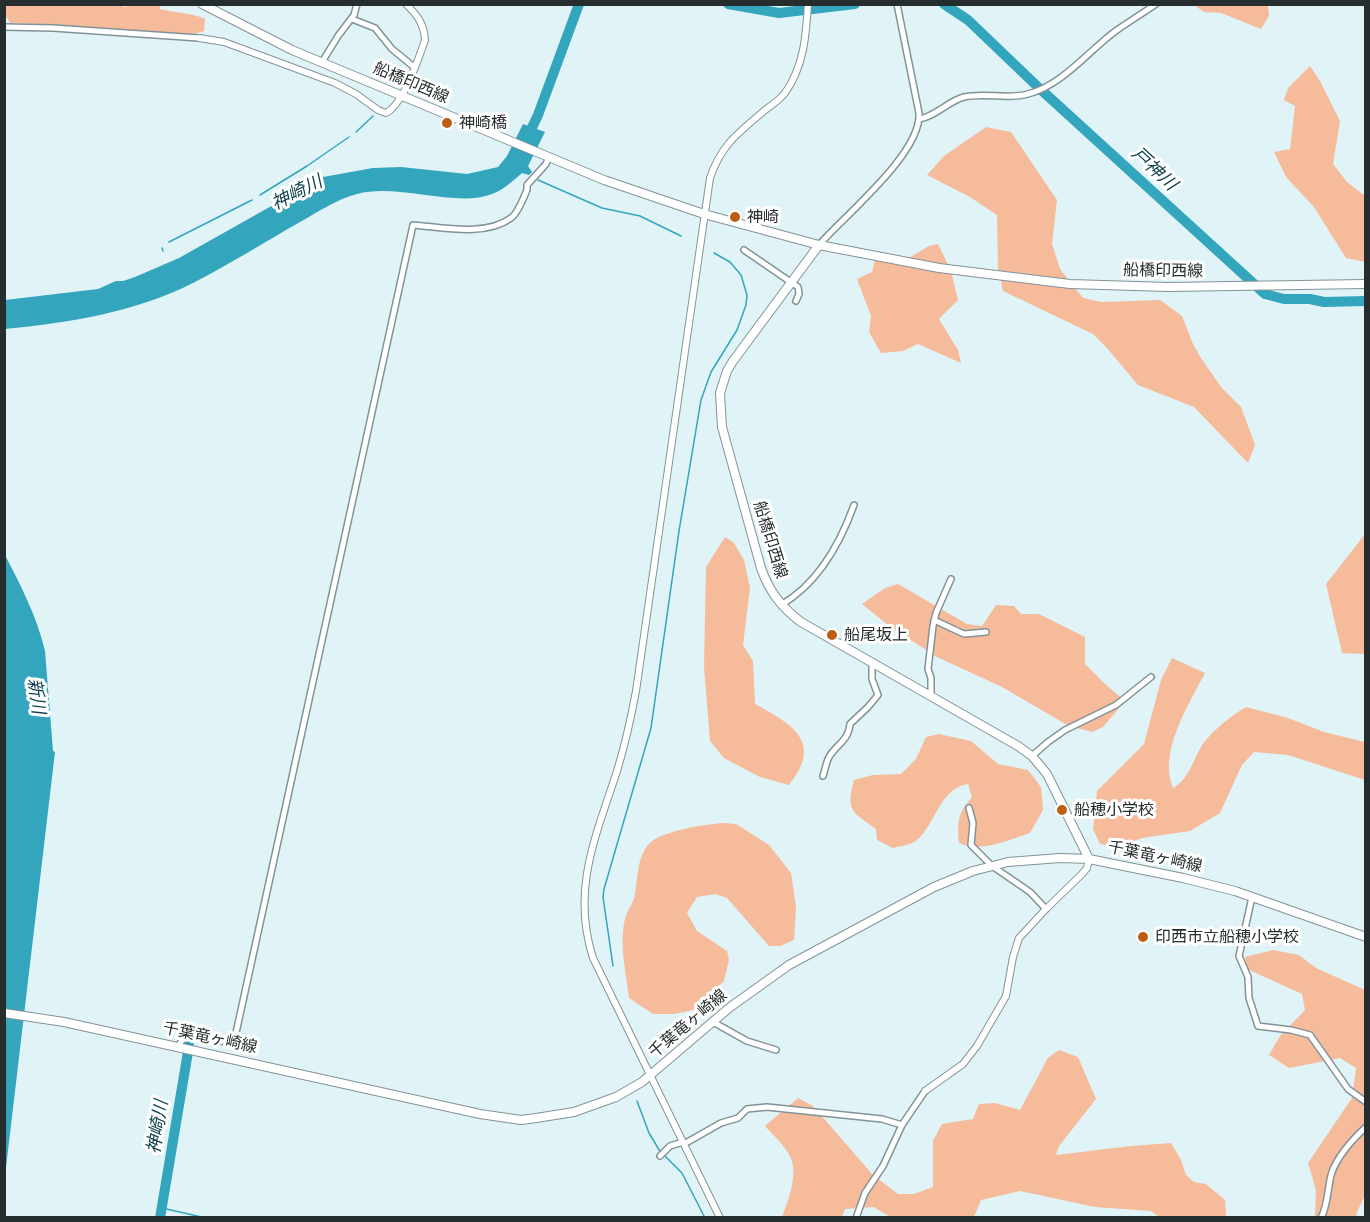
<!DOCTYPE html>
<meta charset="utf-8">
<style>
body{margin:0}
#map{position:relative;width:1370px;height:1222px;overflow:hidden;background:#e0f3f7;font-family:Rubik,sans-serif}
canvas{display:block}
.frame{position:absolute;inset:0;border:6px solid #262d2e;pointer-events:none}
</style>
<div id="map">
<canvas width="1370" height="1222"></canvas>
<div class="frame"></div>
</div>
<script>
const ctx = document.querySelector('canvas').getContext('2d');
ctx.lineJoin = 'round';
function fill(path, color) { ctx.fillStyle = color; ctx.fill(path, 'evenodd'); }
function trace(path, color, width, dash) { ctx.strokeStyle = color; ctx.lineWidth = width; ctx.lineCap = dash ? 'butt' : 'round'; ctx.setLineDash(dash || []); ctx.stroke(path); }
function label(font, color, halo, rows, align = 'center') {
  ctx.font = font + ' Rubik,"Noto Sans JP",sans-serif'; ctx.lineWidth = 6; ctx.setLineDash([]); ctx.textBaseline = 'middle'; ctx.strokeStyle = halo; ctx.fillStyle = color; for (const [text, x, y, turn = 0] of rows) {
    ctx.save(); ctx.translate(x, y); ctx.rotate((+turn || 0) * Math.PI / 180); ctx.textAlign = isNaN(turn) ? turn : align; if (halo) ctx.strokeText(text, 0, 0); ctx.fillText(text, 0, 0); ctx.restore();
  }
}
fill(new Path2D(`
 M118,4L125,7L131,5H160V9C171,12 197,14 205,19L204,31C180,39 150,33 126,31C87,27 49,24 10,23L5,14L4,5Z
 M1194,5H1268L1269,16L1261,29L1221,13L1204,12Z
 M1310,66L1320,81L1340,121L1333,164L1347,182L1365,196V262L1346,258L1314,207L1286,177L1274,152L1290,149L1295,106L1284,100L1288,88Z
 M986,127L1011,132L1057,200L1052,244L1060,269L1083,298L1102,302L1160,300L1182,316L1193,344L1201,358L1221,387L1241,407L1255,445L1248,463L1194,407L1138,385L1106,347L1093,334L1003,291L998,268L997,215L970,197L927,175L944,156Z
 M938,244L951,271L958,300L939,319L958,350L961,363L918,344L903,351L881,353L869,332L871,316L857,279L872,272L877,252L909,258L929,246Z
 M1365,534V654L1342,653L1326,584Z
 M725,537L734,543L744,560L750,588L743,645L753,661L755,704C792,724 824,742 789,785L760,777L724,758L710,741L704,667L706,567Z
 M898,584L967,624L982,626L996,605L1014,606L1021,614H1039L1085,637V664L1104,683L1125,701L1103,727L1092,732L1067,725L1002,687L937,657L889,626L862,604L885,588Z
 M1172,658L1205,673C1189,704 1158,752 1173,788C1191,778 1193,757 1205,741C1216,728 1231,716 1246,707L1288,718L1324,732L1365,742V780L1288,755L1254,752L1242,765L1220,813L1190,831L1142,838L1120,847L1100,844L1093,829L1097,791L1144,744L1161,680Z
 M939,734L971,741L998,764L1028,770L1041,787L1043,810L1030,833C1009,840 980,853 959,843C957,821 958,813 972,797L968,784C940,788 935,825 917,840C911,845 900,846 893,848L877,840L876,829C851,811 846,811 854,780L873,775L901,774L916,759L926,737Z
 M723,823L736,824L769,845L791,873L796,907L794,940L780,946H769L727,898L715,894L697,897L687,913L697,931L727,951L729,960L724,981L693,1010L674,1014H653L629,998C626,972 619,944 625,919C627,910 634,903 635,894C638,878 637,858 648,845C659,831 706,824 723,823Z
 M1273,950L1299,955L1316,968L1365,990L1366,1193L1356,1214L1358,1217H1315L1316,1190L1308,1163L1352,1098L1356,1068L1340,1058L1289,1068L1269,1055L1280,1036L1305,1010L1302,994L1247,969L1245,957Z
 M1059,1050L1078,1057L1096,1099L1059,1146L1056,1155L1131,1146L1171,1143L1181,1160L1186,1175L1194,1182L1206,1184L1225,1200L1226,1217H1159L1151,1211L1095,1207L1020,1191L981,1200L974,1217H890L874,1207L845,1209L842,1217H782C788,1201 799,1174 790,1156C784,1145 773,1135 765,1126L798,1098L813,1106L872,1174L898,1194H914L933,1187V1141L942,1124L973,1119L979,1104L995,1103L1020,1110L1048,1058Z`), '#f5bb9a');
fill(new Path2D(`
 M523,124L545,132L528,166L532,172L529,175L522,173C513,181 503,190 492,194C456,208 398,183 357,194C337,199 318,212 300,222C265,242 230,264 193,283C136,312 68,323 5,329V300L98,289L116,281H123L135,277L179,258L323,177L373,168L401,167L467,174L498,167L507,156Z
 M5,555C21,586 37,617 45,651L53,751L55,752L5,1176Z`), '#33a5bc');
trace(new Path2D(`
 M356,132L373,116
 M538,180L602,208L640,216L681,236
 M260,195L307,166L349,137
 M169,242L252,200
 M162,248L163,251
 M613,966L603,897L604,889L651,728L679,531L701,400L711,372L737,330L746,305L747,295L741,275L730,262L714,253
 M637,1101L649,1133L661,1153
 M665,1156L682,1173L705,1218
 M162,1208L206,1218`), '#33a5bc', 1.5);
trace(new Path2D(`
 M728,4L779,13L855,4
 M944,4L968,20L1038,87L1265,294L1284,299H1310L1324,302L1366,301
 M527,138L538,115L579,4
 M160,1218L189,1046L188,1041`), '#33a5bc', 10);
const minor = new Path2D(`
 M352,19L375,28L392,49L414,67
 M4,27L53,28L199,38
 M322,62L338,36L354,15L357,4
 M919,119C935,117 948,101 964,97C985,92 1007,100 1028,94C1063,85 1089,50 1117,30C1130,21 1143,13 1156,4
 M819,245C844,216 922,153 919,113L897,4
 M744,250L798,287L799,294L796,301
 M781,605C817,584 840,544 854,505
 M934,620L964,634L986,632
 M931,696V678L928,669L933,626L936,613L951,579
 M1032,756L1048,742L1065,730L1116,705L1151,677
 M823,776C825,770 826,763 829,757C836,745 849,740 850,724L868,707L878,695L872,679V662
 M969,808L973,823L971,845L992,866L1030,892L1046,909
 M1252,897L1239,956L1248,977L1249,998L1258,1026L1291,1030L1310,1035L1348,1089L1366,1102
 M713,1022L747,1041L776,1050
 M178,1046L183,1039L189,1036L205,1040L234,1042L413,225C442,227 485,237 511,218C518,213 523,199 527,190V185L546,164L549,157
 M684,1144L721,1123L738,1118L747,1109L767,1107L882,1119L902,1125
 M660,1156L670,1146L683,1142
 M856,1218L865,1193L883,1166L902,1125L925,1091
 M1321,1218C1329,1203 1327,1187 1332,1172C1338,1156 1353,1139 1366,1127`);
const tertiary = new Path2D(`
 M199,38L224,42L335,83L356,94L378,110L386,113C403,105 419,58 425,40C424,24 418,16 406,4
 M925,1091L963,1064L977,1046L1006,996L1013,957L1019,938L1046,909L1082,874L1087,868L1089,859
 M720,1218L593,958C571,889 596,836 617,771C625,745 631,718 636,691L710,178C721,145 738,133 764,111C771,105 780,100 785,93C804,66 806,36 808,4`);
const primary = new Path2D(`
 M202,4L292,50L604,180L704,214L819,245L939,268L1070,284L1168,287L1366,284
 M819,245L733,361L727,371L720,393L722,427L761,568C769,591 781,607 801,622L1018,746L1032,756L1047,774L1089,859
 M4,1013L64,1022L480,1114L521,1120L536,1118L574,1112L616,1097L642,1082L729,1008L789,965L934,887L973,871L1008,862L1060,858L1089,859L1183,878L1235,891L1366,937`);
trace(minor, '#829398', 8);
trace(tertiary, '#829398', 8);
trace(primary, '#829398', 10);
trace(minor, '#fff', 5);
trace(tertiary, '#fff', 6);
trace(primary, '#fff', 8);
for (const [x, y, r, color] of [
 [447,123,6,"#bb5d12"],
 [735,217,6,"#bb5d12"],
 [832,635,6,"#bb5d12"],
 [1062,810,6,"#bb5d12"],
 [1143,937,6,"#bb5d12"]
]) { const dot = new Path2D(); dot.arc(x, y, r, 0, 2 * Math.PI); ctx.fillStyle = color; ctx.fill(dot); trace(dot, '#fff', 2); }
label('16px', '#262d2e', '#fff', [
 ["船橋印西線",411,83,23],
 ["船橋印西線",1163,271,1],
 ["船橋印西線",770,540,73],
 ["千葉竜ヶ崎線",1155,857,12],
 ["千葉竜ヶ崎線",688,1024,-40],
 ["千葉竜ヶ崎線",210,1038,12]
]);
label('16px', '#262d2e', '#fff', [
 ["神崎橋",459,123],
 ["神崎",747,217],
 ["船尾坂上",844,635],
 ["船穂小学校",1074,810],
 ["印西市立船穂小学校",1155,937]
], 'left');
label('italic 18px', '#0c3f49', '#fff', [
 ["戸神川",1154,169,43],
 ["神崎川",297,193,-27],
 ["新川",36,696,82],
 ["神崎川",158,1127,-81]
]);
</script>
